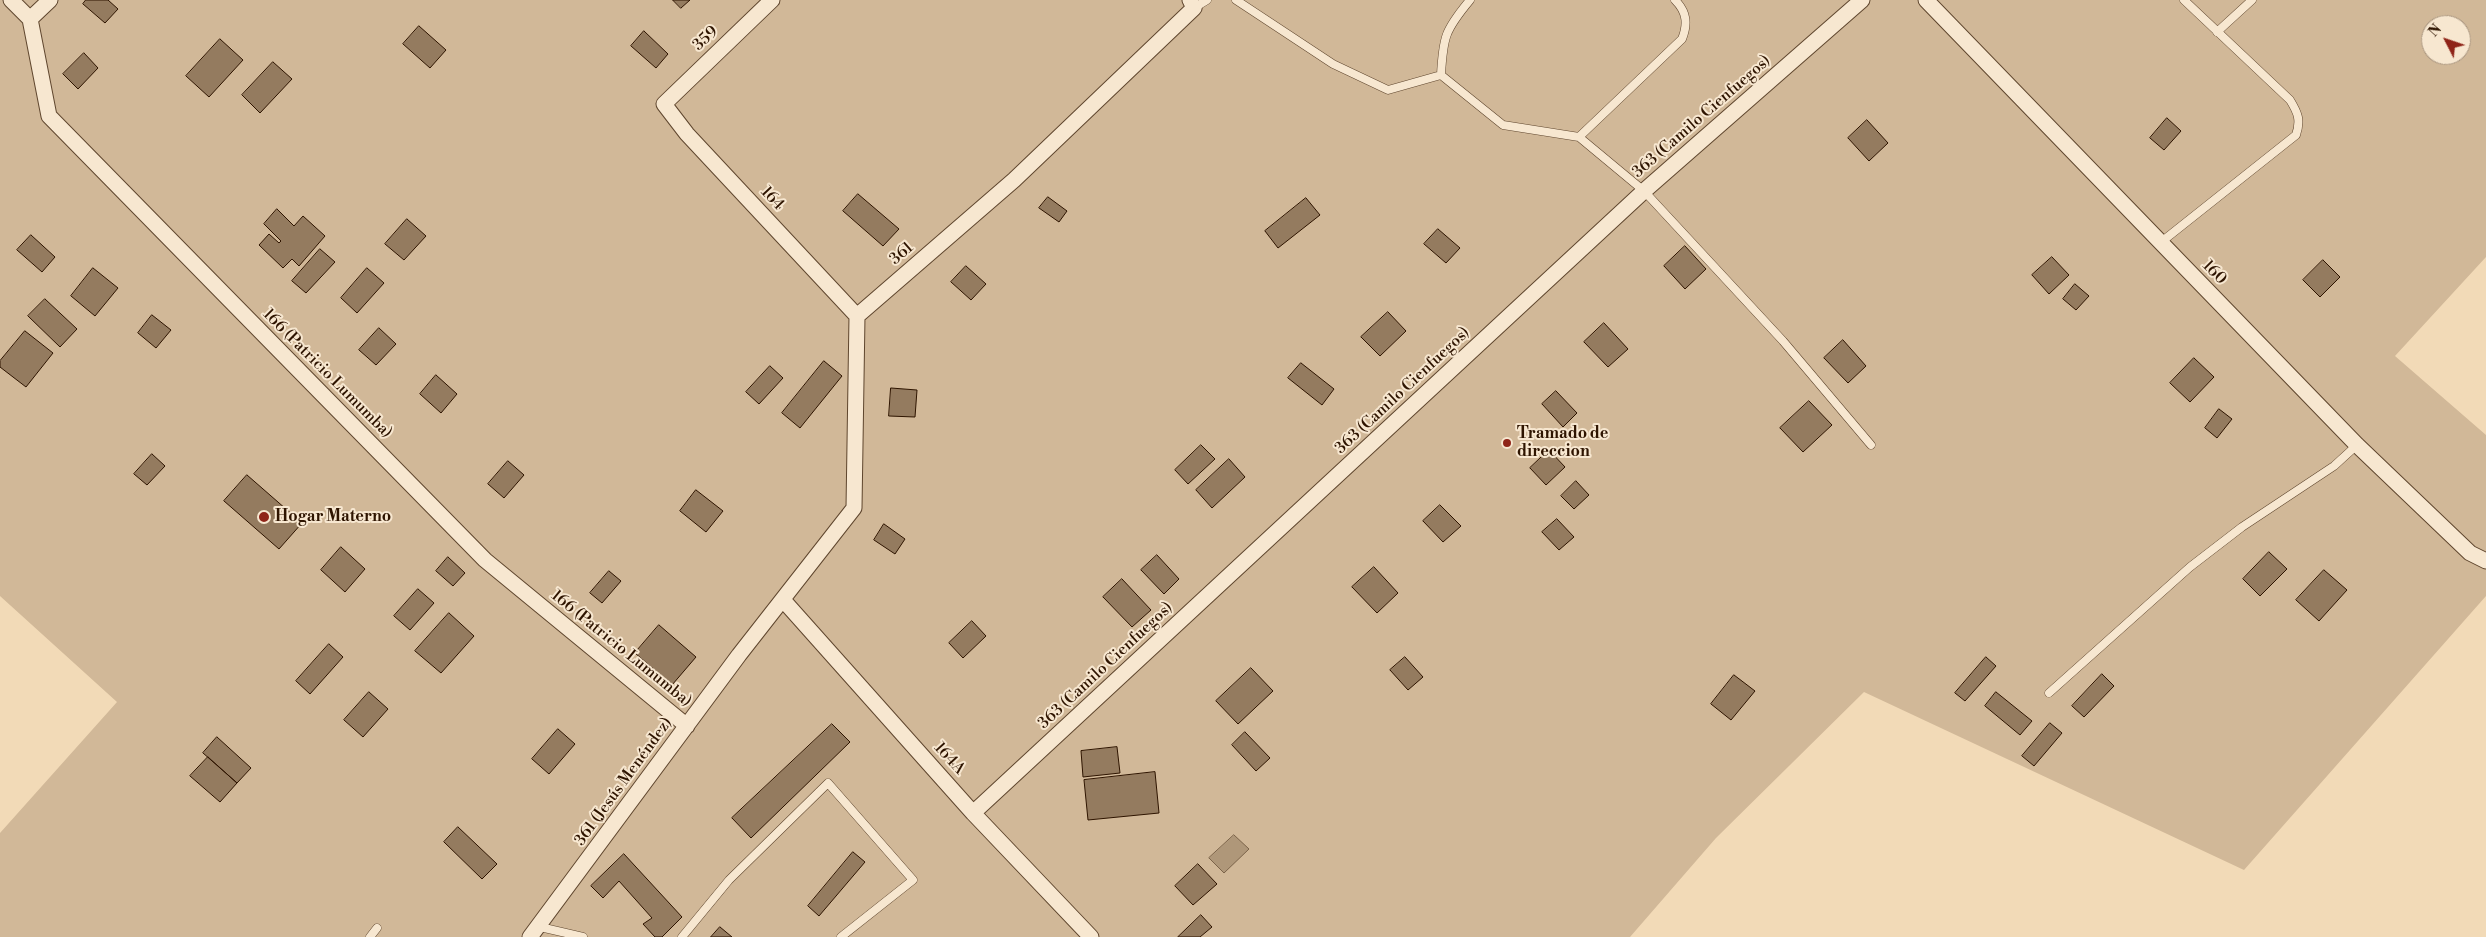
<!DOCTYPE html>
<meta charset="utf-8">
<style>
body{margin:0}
#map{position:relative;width:2486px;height:937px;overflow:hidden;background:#f2dab7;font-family:"Libre Bodoni",serif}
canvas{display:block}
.north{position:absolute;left:2421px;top:15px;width:50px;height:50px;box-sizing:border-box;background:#f7e7d0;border:1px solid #a7937d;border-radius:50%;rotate:311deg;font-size:14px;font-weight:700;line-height:20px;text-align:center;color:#2e1400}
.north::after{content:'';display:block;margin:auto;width:18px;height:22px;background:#8f2418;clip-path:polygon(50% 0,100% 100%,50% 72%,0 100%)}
</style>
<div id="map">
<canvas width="2486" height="937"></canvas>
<div class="north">N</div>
</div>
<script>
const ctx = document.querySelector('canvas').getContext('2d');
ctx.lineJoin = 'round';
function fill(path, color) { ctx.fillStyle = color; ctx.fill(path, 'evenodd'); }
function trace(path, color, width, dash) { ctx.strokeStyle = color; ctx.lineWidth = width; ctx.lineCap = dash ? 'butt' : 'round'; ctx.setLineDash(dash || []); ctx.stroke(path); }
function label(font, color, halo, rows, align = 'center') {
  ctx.font = font + ' "Libre Bodoni",serif'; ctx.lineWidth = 4; ctx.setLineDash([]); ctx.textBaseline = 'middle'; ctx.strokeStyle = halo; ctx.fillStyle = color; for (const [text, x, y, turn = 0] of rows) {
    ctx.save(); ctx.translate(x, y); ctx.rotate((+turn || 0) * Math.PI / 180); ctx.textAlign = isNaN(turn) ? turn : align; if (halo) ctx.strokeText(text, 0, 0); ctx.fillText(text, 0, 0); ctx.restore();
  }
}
fill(new Path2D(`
 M0,0H2486V257L2395,356L2486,435V596L2244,870L1864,692L1716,838L1630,937H0V833L117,702L0,596ZM2431,25H2461V55H2431Z`), '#d1b898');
const water = new Path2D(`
 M1234,835L1249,849L1224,873L1209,858Z`);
fill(water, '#af9779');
trace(water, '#7b6349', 1);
const building = new Path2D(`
 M86,0H108L118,9L105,23L83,4Z
 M673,0H690L681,8Z
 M419,26L446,50L430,68L403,44Z
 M644,31L668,54L656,68L631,46Z
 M220,39L243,60L209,97L186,76Z
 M84,53L98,68L78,89L63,74Z
 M273,62L292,79L260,113L242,95Z
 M2167,118L2181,131L2164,150L2150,138Z
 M1867,120L1888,143L1869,161L1848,138Z
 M858,194L899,229L883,246L843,211Z
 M1048,197L1067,211L1059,222L1039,208Z
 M1306,198L1320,215L1278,248L1265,231Z
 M277,209L294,226L303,216L325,236L299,266L292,259L283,268L259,245L269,234L279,243L281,241L264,224Z
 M407,219L426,236L404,260L385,244Z
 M1438,229L1460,248L1446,263L1424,244Z
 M31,235L55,257L42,272L17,250Z
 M1685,246L1706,269L1685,289L1664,266Z
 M320,249L335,262L306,293L292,281Z
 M2052,257L2069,275L2049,294L2032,275Z
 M2323,260L2340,277L2320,297L2303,280Z
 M966,266L986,284L971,300L951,282Z
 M93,268L118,288L95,316L71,296Z
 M367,268L384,283L357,313L341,298Z
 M2075,284L2089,296L2076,310L2063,299Z
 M45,299L77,329L60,347L28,316Z
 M1388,312L1406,331L1380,356L1361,337Z
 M152,315L171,330L156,348L138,333Z
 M1604,323L1628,349L1608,367L1584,342Z
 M379,328L396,344L376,365L359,350Z
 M25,331L53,353L26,387L0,367V361Z
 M1843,340L1866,366L1848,383L1824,358Z
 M2194,358L2214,377L2190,402L2170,383Z
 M824,361L842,376L800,428L782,413Z
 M1301,363L1334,389L1322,405L1288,378Z
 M770,366L783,378L759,404L746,392Z
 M436,375L457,394L441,413L420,394Z
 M891,388L917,390L915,417L889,416Z
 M1556,391L1577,413L1563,427L1542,404Z
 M1809,401L1832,425L1803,452L1780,428Z
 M2219,409L2232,419L2217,438L2205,428Z
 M1201,445L1215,459L1188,484L1175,470Z
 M1549,450L1565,467L1546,485L1530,468Z
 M152,454L165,466L147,485L134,474Z
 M1229,459L1245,477L1212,508L1196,490Z
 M508,461L524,475L504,498L488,484Z
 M247,475L302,523L279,549L224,501Z
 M1576,481L1589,495L1574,509L1561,496Z
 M696,490L723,511L706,532L680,511Z
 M1440,505L1461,526L1443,542L1423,521Z
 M1557,519L1574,537L1559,550L1542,532Z
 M884,524L905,539L895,554L874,540Z
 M341,547L365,569L345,592L321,570Z
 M2269,552L2287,569L2260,596L2243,579Z
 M1157,555L1179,579L1164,594L1141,570Z
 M448,557L465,573L453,586L436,571Z
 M1374,567L1398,593L1377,613L1352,587Z
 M2324,570L2347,590L2319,621L2296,600Z
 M609,571L621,581L602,603L590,593Z
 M1122,579L1151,610L1132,627L1103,597Z
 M418,589L434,603L410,630L394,616Z
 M449,613L474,636L441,673L415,651Z
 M972,621L986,636L963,658L949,643Z
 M659,625L696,657L672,685L635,653Z
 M329,644L343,657L310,694L296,681Z
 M1405,657L1423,677L1408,690L1390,670Z
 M1986,657L1996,666L1965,701L1955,693Z
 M1251,668L1273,691L1238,724L1216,701Z
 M2102,674L2114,686L2084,717L2072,706Z
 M1734,675L1755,691L1731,720L1711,704Z
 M369,692L388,709L363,737L344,720Z
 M1996,692L2032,721L2020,735L1985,706Z
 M2050,723L2062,733L2034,766L2022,756Z
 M832,724L850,742L751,838L732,818Z
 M558,729L575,744L549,774L532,759Z
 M1245,732L1270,758L1256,771L1232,745Z
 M217,737L251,768L237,783L203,753Z
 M1117,747L1120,773L1083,777L1081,751Z
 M208,757L237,783L220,802L190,776Z
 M1155,772L1159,813L1088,820L1084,780Z
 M458,827L497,864L482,879L444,842Z
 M853,852L865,862L819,916L808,906Z
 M624,854L682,917L662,937H655L643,924L652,918L619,881L603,898L591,886Z
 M1198,864L1217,884L1193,905L1175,886Z
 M1201,915L1212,927L1200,937H1178Z
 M720,927L732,937H711Z`);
fill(building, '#947b5f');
trace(building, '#2e1400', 1);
const service = new Path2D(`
 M1236,0L1333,64L1388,90L1441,75L1503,125L1579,137L1644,191L1783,341L1871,445
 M1194,8L1207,0
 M2217,32L2252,0
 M1441,75C1443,37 1445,30 1470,0
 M1579,137L1682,39C1688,24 1687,12 1675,0
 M2160,243L2296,135C2301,120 2298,113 2290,100L2184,0
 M2049,693L2190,567L2242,527L2334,466L2357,445
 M540,927L583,937
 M370,937L377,928
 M682,937L729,880L828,783L913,880L841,937`);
const minor = new Path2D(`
 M11,0L30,19L49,116L485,560L687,726
 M772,0L664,104L687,134L857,316
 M1926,0L2357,445L2470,553L2486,561
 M30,19L50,0
 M784,601L973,813L1091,937
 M973,813L1644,191L1862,0
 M530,937L739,655L854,508L857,316L1014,180L1194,8L1190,0`);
trace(service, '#5f462e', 9);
trace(minor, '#5f462e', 17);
trace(service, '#f7e7d0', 8);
trace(minor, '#f7e7d0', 15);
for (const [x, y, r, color] of [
 [1507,443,5,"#8f2418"],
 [264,517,6,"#8f2418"]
]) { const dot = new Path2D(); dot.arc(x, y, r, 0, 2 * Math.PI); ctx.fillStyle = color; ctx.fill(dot); trace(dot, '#f7e7d0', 2); }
label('16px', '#2e1400', '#f7e7d0', [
 ["359",706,39,-43],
 ["363 (Camilo Cienfuegos)",1702,117,-41],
 ["164",772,199,47],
 ["361",902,254,-41],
 ["160",2214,273,45],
 ["166 (Patricio Lumumba)",327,374,45],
 ["363 (Camilo Cienfuegos)",1403,391,-43],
 ["166 (Patricio Lumumba)",621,649,39],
 ["363 (Camilo Cienfuegos)",1106,666,-43],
 ["164A",949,759,48],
 ["361 (Jesús Menéndez)",624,782,-54]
]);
label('bold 16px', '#2e1400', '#f7e7d0', [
 ["Tramado de",1517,434],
 ["direccion",1517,452],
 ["Hogar Materno",275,517]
], 'left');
</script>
